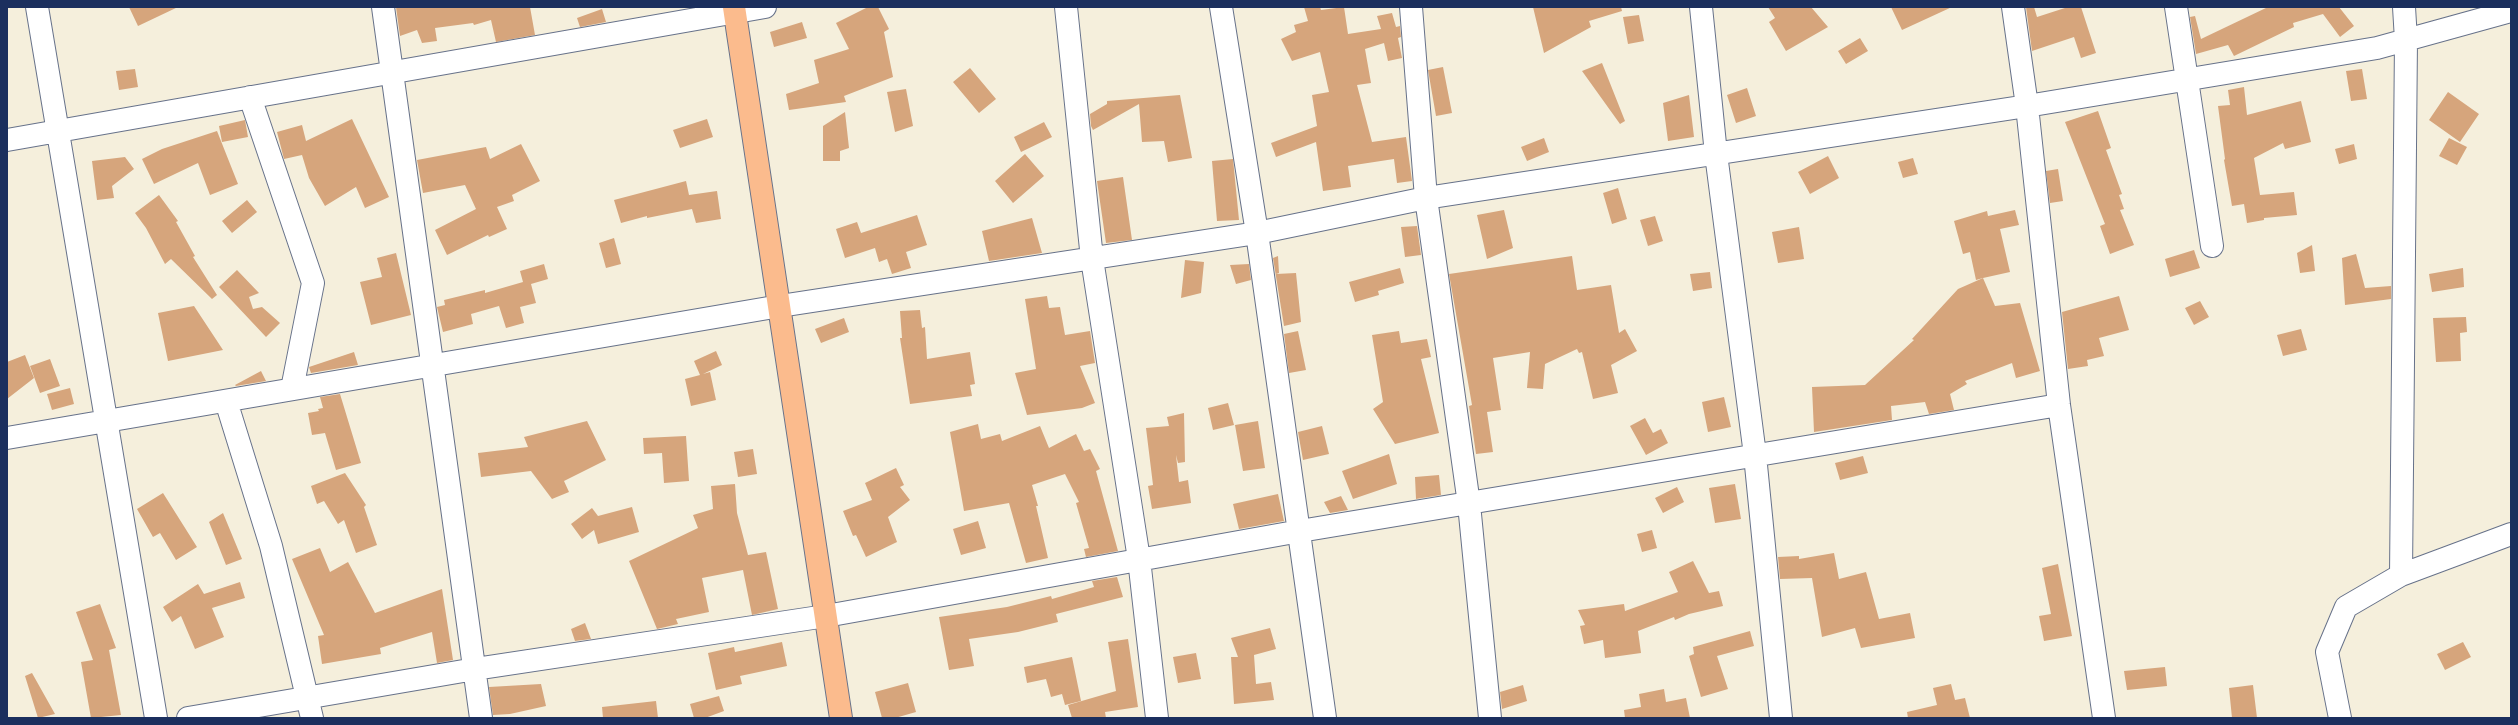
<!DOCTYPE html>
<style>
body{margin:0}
#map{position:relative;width:2518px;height:725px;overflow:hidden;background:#f5efdc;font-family:"Gentium Book Plus",serif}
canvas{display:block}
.frame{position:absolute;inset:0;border:8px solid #1b2f5e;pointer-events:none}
</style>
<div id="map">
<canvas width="2518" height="725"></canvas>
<div class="frame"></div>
</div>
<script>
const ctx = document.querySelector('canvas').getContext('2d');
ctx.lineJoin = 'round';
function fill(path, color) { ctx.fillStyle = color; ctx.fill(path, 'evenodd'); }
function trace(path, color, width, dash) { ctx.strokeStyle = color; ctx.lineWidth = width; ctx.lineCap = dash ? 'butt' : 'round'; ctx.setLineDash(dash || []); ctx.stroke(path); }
fill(new Path2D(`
 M129,7H178L138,26Z
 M396,7H530L535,35L496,42L491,20L474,25L473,23L435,28L437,41L422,43L417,30L400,36Z
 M868,7H878L889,29L884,32L893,77L844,96L846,102L789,110L786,94L819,83L814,60L849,49L836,23Z
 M1304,7H1320L1321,10L1344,7L1348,34L1381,29L1377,16L1392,13L1396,27L1400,26L1401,37L1398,38L1402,58L1388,61L1384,43L1365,49L1371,83L1357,85L1372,142L1406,137L1412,181L1397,183L1394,159L1348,166L1351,187L1323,191L1316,142L1276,157L1271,143L1317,126L1312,95L1329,92L1320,52L1292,61L1281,39L1296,32L1294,25L1308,21Z
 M1533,7H1621L1622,11L1589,21L1591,27L1544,53Z
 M1768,7H1811L1828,27L1786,51L1769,22L1775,18Z
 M1891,7H1952L1902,30Z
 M2026,7H2034L2037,17L2068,7H2081L2096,53L2081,58L2074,37L2032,51Z
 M2268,7H2339L2354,26L2340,37L2323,14L2293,23L2294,27L2234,56L2228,45L2196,54L2190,17L2195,16L2201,39Z
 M602,9L606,22L580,27L577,18Z
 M1639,15L1644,41L1628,44L1623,17Z
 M802,22L807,38L774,47L770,32Z
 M1860,38L1868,51L1846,64L1838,51Z
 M1602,63L1625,121L1620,124L1582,71Z
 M1443,67L1452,113L1436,116L1428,70Z
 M970,68L996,99L979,113L953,82Z
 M135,69L138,87L119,90L116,71Z
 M2362,69L2367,99L2351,101L2346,71Z
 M2244,87L2247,115L2301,101L2311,142L2285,149L2283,143L2254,158L2260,195L2294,192L2297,215L2264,218V220L2247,223L2244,204L2232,206L2224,160L2225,159L2218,106L2230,105L2228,90Z
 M1747,88L1756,116L1736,123L1727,95Z
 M906,89L913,126L895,132L887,92Z
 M2448,92L2479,114L2460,142L2429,120Z
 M1180,95L1192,158L1168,162L1164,141L1142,142L1139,104L1093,130L1091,126L1090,114L1107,104V101Z
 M1689,95L1694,137L1668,141L1663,103Z
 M2098,111L2111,148L2106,150L2122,194L2119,195L2124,209L2120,210L2134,245L2110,254L2100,226L2105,224L2065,122Z
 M845,112L849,148L840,151V161H823V126Z
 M352,119L389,197L365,208L356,187L325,206L309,178L302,155L284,159L277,132L302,125L306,141Z
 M707,119L713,137L680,148L673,130Z
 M245,120L248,137L222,142L219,126Z
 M1044,122L1052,137L1021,152L1014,137Z
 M217,131L238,184L210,195L198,163L154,184L142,159L162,149Z
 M1544,138L1549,152L1527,161L1521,147Z
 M2449,138L2467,147L2457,165L2439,156Z
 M521,144L540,181L512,195L514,201L497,207L507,229L489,237L488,235L447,255L435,230L476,209L465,185L423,193L417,160L486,147L490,159Z
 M2354,144L2357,159L2339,164L2335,149Z
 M1025,154L1044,176L1013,203L995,181Z
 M1828,156L1839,178L1810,194L1798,172Z
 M125,157L134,169L112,186L114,198L97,200L92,161Z
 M1913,158L1918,174L1903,178L1898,162Z
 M1233,159L1239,220L1217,221L1212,161Z
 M2058,169L2063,201L2050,203L2046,171Z
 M1123,177L1132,240L1106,243L1097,181Z
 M686,181L689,195L717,191L721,219L696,223L692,209L647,218V216L621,223L614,200Z
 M1618,188L1627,219L1612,224L1603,193Z
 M159,195L178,221L176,222L195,256L193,257L217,295L212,299L171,259L165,264L146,228L135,213Z
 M247,200L257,212L232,233L222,221Z
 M1504,210L1513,248L1487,259L1477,215Z
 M2015,210L2019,225L2000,229L2010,272L1983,278L1995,306L2020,303L2040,371L2016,378L2012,363L1965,381L1967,384L1950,394L1954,410L1929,414L1925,402L1891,406L1892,420L1814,432L1812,387L1865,385L1914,340L1912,339L1958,289L1983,278L1976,280L1970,252L1963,254L1954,221L1987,211L1988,216Z
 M917,215L927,245L906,252L911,268L892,274L887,259L879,262L875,248L845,258L836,229L857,222L861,233Z
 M1655,216L1663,241L1648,246L1640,220Z
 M1032,218L1042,253L989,261L982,231Z
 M1417,226L1421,255L1405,257L1401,227Z
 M1799,227L1804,259L1778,263L1772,232Z
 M614,238L621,264L606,268L599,243Z
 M2312,245L2315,271L2300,273L2297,253Z
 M2194,250L2200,268L2170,277L2165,259Z
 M396,253L411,315L371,325L360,282L382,277L377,258Z
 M2356,254L2365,288L2391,286V299L2345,305L2342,258Z
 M1278,256L1279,273L1276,274L1296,273L1301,322L1284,326L1273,258Z
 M1572,256L1577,290L1611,285L1619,333L1625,329L1637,351L1611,365L1618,393L1593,399L1582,352L1579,353L1577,349L1545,364L1543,389L1527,388L1530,352L1493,358L1501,410L1487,412L1493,452L1476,454L1469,406L1472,405L1449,274Z
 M1185,260L1204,262L1201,293L1181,298Z
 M544,264L548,279L531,284L536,303L520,307L524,323L506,328L499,306L471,314L473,324L443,332L437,307L445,305L444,300L485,290V293L523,282L520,271Z
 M1249,264L1251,280L1236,284L1230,265Z
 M1400,268L1404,283L1378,291L1379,295L1355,302L1349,282Z
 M2463,268L2464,287L2432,292L2429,274Z
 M237,270L259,293L249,297L253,309L262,307L280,323L266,337L219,287Z
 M1710,272L1712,288L1693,291L1690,274Z
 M1047,296L1049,308L1060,307L1065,335L1090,331L1095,363L1080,366L1095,403L1082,408L1027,415L1015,373L1036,369L1025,299Z
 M2119,296L2129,330L2099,338L2104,356L2087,360L2088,366L2068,369L2062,312Z
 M2200,301L2209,317L2194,325L2185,308Z
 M194,306L223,350L168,361L158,313Z
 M920,310L922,328L925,327L927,359L970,352L975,384L970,385L972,396L910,404L900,338H902L900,311Z
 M2466,317L2467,332L2460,333L2461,361L2436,362L2433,318Z
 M844,318L849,332L821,343L815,329Z
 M2301,329L2307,350L2283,356L2277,335Z
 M1298,331L1306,370L1289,373L1284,334Z
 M1399,331L1401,343L1427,339L1431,357L1421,359L1439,433L1395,444L1373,409L1383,402L1372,335Z
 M716,351L722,365L703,374L710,372L716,400L691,406L685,379L700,375L694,361Z
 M354,352L358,365L311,373L309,367Z
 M25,355L34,378L7,399V362Z
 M50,359L60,386L40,393L30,366Z
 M261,371L266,381L236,386L235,385Z
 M70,388L74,404L52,410L47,394Z
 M340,394L361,463L336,470L325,433L312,435L308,413L319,411L318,409L323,408L320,397Z
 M1724,397L1731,427L1708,432L1702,402Z
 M1228,403L1234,425L1213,430L1208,408Z
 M1184,413L1185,462L1178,463L1176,455L1179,482L1188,480L1191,503L1152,509L1148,486L1153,485L1146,428L1169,426L1167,417Z
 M1645,418L1653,433L1661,429L1668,443L1646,455L1630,426Z
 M587,421L606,460L564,481L569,492L552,499L531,471L481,477L478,453L528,447L524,437Z
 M1258,421L1265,468L1243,471L1235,425Z
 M978,424L981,439L1000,434L1002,441L1040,426L1049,448L1076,434L1084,451L1090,449L1100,469L1096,471L1118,551L1086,557L1084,549L1089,548L1076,503L1079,502L1065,474L1032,485L1038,506H1036L1048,558L1026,563L1009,503L964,511L950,432Z
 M1322,426L1329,454L1303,460L1298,432Z
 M686,436L689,481L664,483L662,453L644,454L643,438Z
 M753,449L757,474L738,477L734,452Z
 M1389,454L1397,484L1353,499L1342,471Z
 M1863,456L1868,473L1840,480L1835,463Z
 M896,468L904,485L900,487L910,500L888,517L897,542L866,557L856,535L853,536L843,511L872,500L865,483Z
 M345,473L366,505L364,507L377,545L356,553L344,520L338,524L324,501L317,504L311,486Z
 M1439,475L1441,495L1416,499L1415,477Z
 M735,484L737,513L748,555L766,552L778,609L752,615L743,570L702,578L709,612L676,619L678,624L657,629L629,561L698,528L693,515L713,509L711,486Z
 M1735,484L1741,519L1715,523L1709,488Z
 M1677,487L1684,502L1663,513L1655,498Z
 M163,493L197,547L176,560L160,533L153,537L137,509Z
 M1278,494L1284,521L1239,529L1233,504Z
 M1341,496L1348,510L1330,513L1324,502Z
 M632,507L639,532L598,544L594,530L582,539L571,524L592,508L598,516Z
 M223,513L242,559L226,565L209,522Z
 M978,521L986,548L961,555L953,529Z
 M1652,530L1657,548L1642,552L1637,534Z
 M320,548L330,572L348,562L375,613L442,589L453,660L437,663L432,632L380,648L381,654L322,664L318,636L324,635L292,559Z
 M1834,553L1839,579L1866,572L1879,619L1910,613L1915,638L1861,648L1855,628L1822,637L1812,578L1780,579L1778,557L1799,556V559Z
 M1693,561L1709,593L1719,591L1723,606L1689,614L1675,620L1674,617L1638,631L1641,653L1605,658L1603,640L1584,644L1580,626L1585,625L1578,610L1624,604L1625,611L1678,592L1669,572Z
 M2058,564L2072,636L2044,641L2039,616L2051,614L2042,568Z
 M1117,577L1123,597L1056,614L1058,622L1018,632L969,639L974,666L949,670L939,617L1007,607L1051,596L1052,599L1094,587L1092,581Z
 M240,582L245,598L212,608L224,637L195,649L181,616L172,622L163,607L198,584L204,594Z
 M100,604L116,648L109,650L121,715L91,718L81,662L93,660L76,612Z
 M585,623L591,639L575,641L571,629Z
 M1270,628L1276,649L1254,655L1256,684L1271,682L1274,700L1234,704L1231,657H1238L1231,638Z
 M1750,631L1754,646L1717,656L1728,689L1701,697L1689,656L1694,654L1693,647Z
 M1128,639L1138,707L1105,712L1106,718H1072L1068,705L1116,691L1108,642Z
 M782,642L787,666L740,676L742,684L716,690L708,653L734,647L735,652Z
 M2463,642L2471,657L2445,670L2437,654Z
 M1196,653L1201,679L1178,683L1173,657Z
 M1072,657L1081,701L1065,705L1062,694L1051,697L1046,679L1027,683L1024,667Z
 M2165,667L2167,686L2127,690L2124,671Z
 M32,673L55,714L38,718L25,676Z
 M908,683L916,712L895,718H882L875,692Z
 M541,684L546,706L510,714L493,715L489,687Z
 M1951,684L1955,700L1965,698L1970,718H1908L1907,712L1937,705L1933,688Z
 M1523,685L1527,701L1502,709L1500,692Z
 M2253,685L2257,718H2232L2229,688Z
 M1664,689L1666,702L1686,698L1690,718H1625L1624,710L1641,707L1639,694Z
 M719,696L724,711L705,718H694L690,704Z
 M656,701L658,718H603L602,707Z`), '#d6a57c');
const minor = new Path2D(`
 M37,7L156,718
 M383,7L481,718
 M1066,7L1092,259L1139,559L1157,718
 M1221,7L1257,233L1325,718
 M1411,7L1426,198L1469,504L1490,718
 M1701,7L1716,154L1755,455L1781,718
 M2013,7L2027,106L2059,405L2104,718
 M2176,7L2212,246
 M250,97L313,283L292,389
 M7,140L765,7
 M226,401L271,546L312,718
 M7,438L780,306L1257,233L1426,198L2027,106L2377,48L2511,11
 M2401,575L2406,40L2404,7
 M188,718L475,669L826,616L1300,531L2059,405
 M2340,718L2327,652L2346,607L2401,575L2511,534`);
const trunk = new Path2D(`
 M734,7L841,718`);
trace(minor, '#67728a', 24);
trace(trunk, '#67728a', 24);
trace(minor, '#fff', 22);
trace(trunk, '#fbbb8d', 22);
</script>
